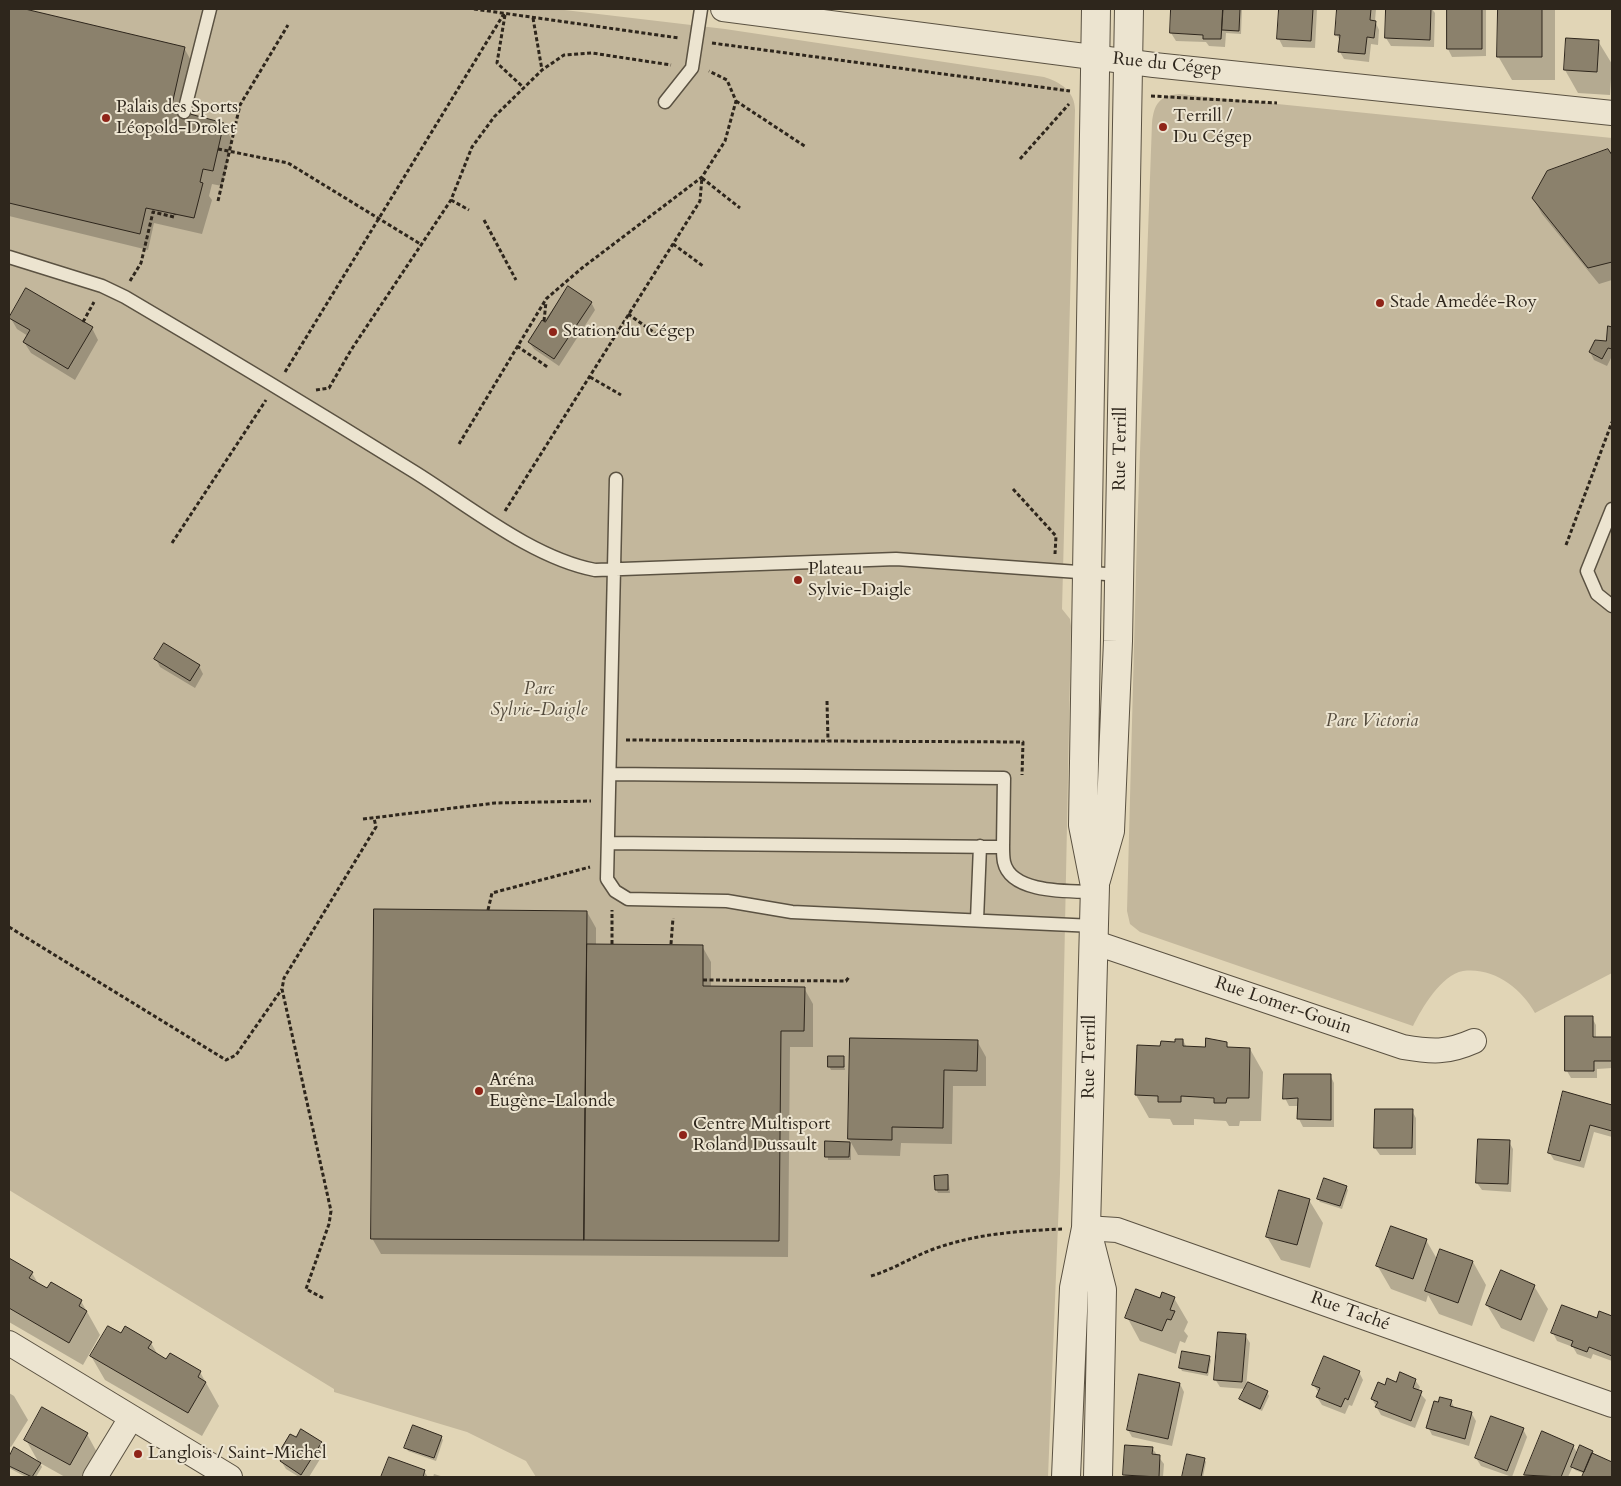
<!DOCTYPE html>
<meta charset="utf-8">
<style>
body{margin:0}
#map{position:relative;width:1621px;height:1486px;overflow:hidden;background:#e1d5b6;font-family:Cardo,serif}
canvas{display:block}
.frame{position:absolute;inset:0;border:10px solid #2e261c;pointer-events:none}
</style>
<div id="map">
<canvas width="1621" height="1486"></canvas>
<div class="frame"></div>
</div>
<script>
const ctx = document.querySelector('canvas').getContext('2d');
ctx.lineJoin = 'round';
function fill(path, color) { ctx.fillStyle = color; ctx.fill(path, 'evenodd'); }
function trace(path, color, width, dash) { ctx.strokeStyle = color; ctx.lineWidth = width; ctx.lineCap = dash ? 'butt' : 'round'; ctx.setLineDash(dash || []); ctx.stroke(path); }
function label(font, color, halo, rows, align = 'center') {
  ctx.font = font + ' Cardo,serif'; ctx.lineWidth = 4; ctx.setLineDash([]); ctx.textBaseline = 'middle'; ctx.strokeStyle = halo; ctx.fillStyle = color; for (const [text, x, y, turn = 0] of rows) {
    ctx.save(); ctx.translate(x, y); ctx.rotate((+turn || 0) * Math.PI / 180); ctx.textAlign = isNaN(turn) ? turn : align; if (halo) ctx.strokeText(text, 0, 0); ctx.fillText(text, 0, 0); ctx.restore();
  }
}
fill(new Path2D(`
 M9,9H556L725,29L1044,77C1060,82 1075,91 1075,110L1062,609L1070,619L1071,626L1060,1174L1048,1477H536L526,1461L467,1432L334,1392V1389L9,1190Z
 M1179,94L1612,138V973L1535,1013C1521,988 1494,967 1463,971C1441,975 1422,1008 1413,1026L1140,932L1130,924L1127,911L1137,534L1152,123C1154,104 1159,96 1179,94Z`), '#c3b79c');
fill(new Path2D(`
 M9,9H21L184,48L193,64L182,113L223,124L232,140L222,186L212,184L209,196L212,200L202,234L154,223L148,250L9,216Z
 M1172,9H1242L1241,34L1226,33L1225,47L1209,46L1206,42L1176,41L1171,33Z
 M1280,9H1317L1315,48L1283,47L1279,39Z
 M1339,9H1376L1375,21L1379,30L1378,45L1371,44L1369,62L1344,59L1340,52L1341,42L1336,34Z
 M1411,9H1432L1435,13L1434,47L1391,46L1386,38Z
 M1448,9H1486V56L1452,57L1448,49Z
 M1499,9H1555V80H1512L1498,56Z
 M1598,41L1612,64L1610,95L1578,93L1565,70Z
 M1608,151L1612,157V280L1599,284L1542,214L1533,198Z
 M568,288L591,302L595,310L559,366L534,349L529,342Z
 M10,317L92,328L98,340L75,380L31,353L24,342L28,336L17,329Z
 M1609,328H1612V356L1607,366L1594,360L1590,352L1607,343Z
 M156,659L199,666L203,674L195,688L160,667Z
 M587,912L596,928V945L702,946L711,962V987L804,988L813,1004V1047H790L788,1257L381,1254L372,1238Z
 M1592,1018L1596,1025V1038H1612V1068L1597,1069V1078H1571L1567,1071Z
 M851,1039L977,1041L986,1057V1086H953L952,1144L901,1143L900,1156L858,1155L849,1139Z
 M1183,1040L1187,1048H1206L1226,1044L1229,1048L1250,1049L1263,1072L1261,1121H1240L1239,1126H1229L1226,1121L1194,1119V1125H1173L1170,1119L1149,1118L1136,1095L1161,1047Z
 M843,1057L845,1070H831L829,1066Z
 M1330,1075L1334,1083V1127H1303L1299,1119V1106H1289L1285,1098Z
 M1564,1093L1612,1106V1137L1594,1132L1584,1168L1554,1160L1549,1152Z
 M1412,1111L1416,1118V1155H1380L1375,1148Z
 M1509,1142L1513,1149L1511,1192L1482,1190L1477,1183Z
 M827,1143H851V1160H828Z
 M948,1177L950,1193H938L936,1189Z
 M1346,1187L1348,1190L1342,1209L1320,1202L1318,1199Z
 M1309,1200L1323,1223L1310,1268L1281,1260L1267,1237Z
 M1426,1240L1437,1259L1473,1262L1486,1285L1472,1326L1439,1314L1428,1295L1426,1302L1391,1289L1377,1265Z
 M9,1259L32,1273L39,1285L81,1301L100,1335L83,1365L9,1322Z
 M1534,1286L1548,1309L1534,1342L1501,1328L1487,1305Z
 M1174,1298L1188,1322L1184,1331L1188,1336L1185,1343L1180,1341L1176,1354L1140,1341L1127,1317L1160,1299Z
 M1600,1312L1612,1317V1361L1593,1354L1591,1359L1577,1354L1573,1347L1557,1341L1553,1333L1597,1320Z
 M121,1335L151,1343L158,1355L167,1360L200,1372L219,1406L202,1436L105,1380L91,1356Z
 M1245,1335L1250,1343L1246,1388L1267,1392L1269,1396L1262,1411L1243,1402L1241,1399L1246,1389L1220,1387L1215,1379Z
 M1209,1357L1211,1360L1208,1376L1182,1371L1180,1367Z
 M1359,1372L1363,1380L1352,1406L1349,1405L1345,1414L1322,1405L1317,1397L1319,1393L1313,1384Z
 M1415,1380L1420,1387L1418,1391L1426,1400L1415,1428L1381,1415L1372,1399L1385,1386Z
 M1180,1384L1184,1392L1172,1446L1132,1437L1128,1430Z
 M9,1393L14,1396L28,1420L11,1447L9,1446Z
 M1451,1401L1455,1409L1472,1414L1476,1421L1469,1446L1432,1435L1428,1427L1439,1404Z
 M1523,1429L1527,1437L1512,1477L1481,1466L1476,1458Z
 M1543,1433L1573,1446L1578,1454L1592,1452L1595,1456L1612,1463V1477H1583L1585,1474L1575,1470L1573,1466L1568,1477H1526L1525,1475Z
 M87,1434L100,1458L89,1477H65L40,1463L42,1467L36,1477H26L9,1468V1459L15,1449L39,1463L26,1440Z
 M441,1437L443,1440L436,1461L408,1451L406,1447Z
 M296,1439L321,1443L325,1451L309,1477H299L286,1469L281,1461L285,1455L282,1449Z
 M1152,1448L1164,1464L1163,1477H1126L1124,1474Z
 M1188,1456L1204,1459L1206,1462L1203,1477H1183Z
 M389,1458L424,1471L428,1477H383Z
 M434,1474L444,1477H433Z`), '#0003');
const building = new Path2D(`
 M9,9H25L185,47L171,109L224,123L213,171L203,169L200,182L203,183L194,218L146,208L140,234L9,203Z
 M1171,9H1223L1221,39H1203V35L1170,33Z
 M1223,9H1240L1239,31L1222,30Z
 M1279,9H1313L1311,41L1277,39Z
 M1337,9H1371L1370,20L1376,21L1374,38L1367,37L1365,54L1338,52L1340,35H1335Z
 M1386,9H1431L1430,40L1385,38Z
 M1447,9H1482V49H1447Z
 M1498,9H1542V57H1497Z
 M1566,38L1599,40L1597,72L1564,70Z
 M1608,149L1612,155V262L1588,268L1532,198L1547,171Z
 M568,286L592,302L554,359L528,342L542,320L545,322Z
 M26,288L93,327L68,369L23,342L30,330L9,318Z
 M1608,326L1612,327V349L1608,348L1602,359L1589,352L1595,340L1606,341Z
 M164,643L200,665L190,681L154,659Z
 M374,909L587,911L584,1240L371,1239Z
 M587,944L703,945V986L805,987L804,1031H781L779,1241L584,1240Z
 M1565,1016H1593V1037H1612V1061H1594V1071H1565Z
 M850,1038L978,1040L977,1071L944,1070L943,1128L892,1127V1140L848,1139Z
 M1206,1038L1227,1042V1047L1250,1048L1249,1098H1227L1226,1103H1214V1098L1181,1096V1102H1158V1096L1135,1095L1137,1045L1160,1046L1161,1041L1175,1042V1039H1183V1046L1205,1047Z
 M828,1056H844V1067H828Z
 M1284,1074H1331V1120L1297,1119L1298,1098L1283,1099Z
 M1563,1091L1612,1105V1131L1590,1125L1580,1161L1548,1153Z
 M1375,1109H1413L1412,1148H1374Z
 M1478,1139L1510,1140L1508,1184L1476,1183Z
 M825,1141L850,1142L849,1157H825Z
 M948,1175V1190H935L934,1176Z
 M1324,1178L1347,1186L1340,1206L1317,1199Z
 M1279,1190L1310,1199L1297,1245L1266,1237Z
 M1391,1226L1427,1239L1413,1279L1376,1266Z
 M1440,1249L1473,1261L1458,1303L1425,1291Z
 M9,1258L33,1272L29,1278L47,1288L51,1282L82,1300L79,1306L87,1311L69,1343L9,1308Z
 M1501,1270L1535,1285L1521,1320L1486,1305Z
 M1136,1289L1160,1298L1162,1292L1175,1297L1170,1310L1175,1311L1171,1320L1167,1319L1162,1331L1125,1318Z
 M1562,1305L1597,1318L1599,1311L1612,1316V1356L1589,1347L1587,1352L1571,1346L1573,1341L1551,1333Z
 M108,1326L121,1333L125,1326L152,1342L148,1348L166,1359L170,1353L201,1371L198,1377L206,1382L188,1413L90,1356Z
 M1218,1332L1246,1334L1242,1382L1214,1380Z
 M1182,1351L1210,1356L1207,1373L1179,1368Z
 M1324,1356L1360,1371L1348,1400L1345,1398L1341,1407L1316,1397L1320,1388L1312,1385Z
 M1400,1372L1416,1379L1413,1388L1422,1391L1411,1421L1375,1407L1378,1402L1371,1399L1378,1382L1385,1385L1387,1378L1396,1382Z
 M1139,1374L1180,1383L1168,1439L1127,1430Z
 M1248,1382L1268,1391L1260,1409L1239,1399Z
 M1440,1397L1452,1400L1450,1406L1472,1412L1465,1439L1426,1428L1434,1401L1438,1402Z
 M42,1407L88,1433L70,1465L24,1440Z
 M1491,1416L1524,1428L1507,1471L1475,1458Z
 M413,1425L442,1436L434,1458L404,1448Z
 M301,1429L322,1442L301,1475L280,1461L285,1452L281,1449L290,1434L296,1437Z
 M1542,1431L1574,1445L1561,1477L1524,1475Z
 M1125,1445L1153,1447L1152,1454L1160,1455L1159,1477L1123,1475Z
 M1580,1445L1593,1451L1584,1472L1571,1467Z
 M14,1447L41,1463L32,1477L9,1466V1457Z
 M1592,1453L1612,1462V1477H1582Z
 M1187,1454L1205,1458L1201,1477H1182Z
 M389,1457L425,1470L423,1477H381Z`);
fill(building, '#8b816c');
trace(building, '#2e261c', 1);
const service = new Path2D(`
 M665,102L692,68L701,9
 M184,112L210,9
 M9,257L102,286L125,297C222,354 318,412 413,471C468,505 532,558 595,570L896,559L1120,575
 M616,479L607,879L615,891L628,899L727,901L792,912L1094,926
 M1612,509L1587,571L1597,594L1612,606
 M608,843L1003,847L1004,778L610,774
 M1003,847C1003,852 1003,857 1004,862C1011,894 1070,891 1095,892
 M977,920L980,846`);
const minor = new Path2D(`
 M723,9L1154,65L1612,113
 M1093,942L1403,1047C1432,1052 1447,1053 1474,1041
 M1086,1228L1117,1230L1612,1405
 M9,1343L230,1477
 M95,1477L131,1418`);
const tertiary = new Path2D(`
 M1096,880L1110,831L1118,641L1129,9
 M1088,1235L1102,1290L1098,1477
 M1066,1477L1074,1288L1086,1228L1095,886L1083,825L1096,9`);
trace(service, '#5b5242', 15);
trace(minor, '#5b5242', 26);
trace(tertiary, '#5b5242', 30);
trace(new Path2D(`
 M474,9L679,38
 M505,15L497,63L524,88
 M533,18L542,70
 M712,43L1070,91
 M1151,96L1277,103
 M736,101L806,147
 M218,149L288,163L422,245
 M1020,159L1069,104
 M702,178L740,208
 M451,200L469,210
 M218,201L240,105L288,25
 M484,220L516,280
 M673,244L703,266
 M130,281L141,263L153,212L174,217L175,214
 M628,314L659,336
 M544,321L546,302
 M83,322L94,302
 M517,346L549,368
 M285,372L505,12
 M590,377L621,395
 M316,390L329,388L351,350L451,200L472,147L494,117L542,70L564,55L592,53L671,65
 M459,444L546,299L582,268L702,177L725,141L736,101L727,80L709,71
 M1013,489L1056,536L1055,554
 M505,511L700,201L702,177
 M172,543L266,400
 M1566,545L1612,422
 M827,701L828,741
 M626,740L1023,742L1022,775
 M363,819L495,803L591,801
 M488,910L492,893L590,867
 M9,927L226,1060L236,1055L282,989
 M612,944V910
 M671,944L673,918
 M703,980L846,981L849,977
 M871,1276C892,1270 910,1258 931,1250C974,1234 1016,1231 1062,1229
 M323,1298L306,1289L329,1224L331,1211L282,989L284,978L376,827L374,818`), '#2e261c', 3, [4, 2.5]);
trace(service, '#ece4d0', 12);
trace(minor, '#ece4d0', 24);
trace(tertiary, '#ece4d0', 28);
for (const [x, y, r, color] of [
 [106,118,5,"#8f2418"],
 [1163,127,5,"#8f2418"],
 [1380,303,5,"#8f2418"],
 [553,332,5,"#8f2418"],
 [798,580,5,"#8f2418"],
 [479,1091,5,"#8f2418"],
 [683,1135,5,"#8f2418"],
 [138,1454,5,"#8f2418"]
]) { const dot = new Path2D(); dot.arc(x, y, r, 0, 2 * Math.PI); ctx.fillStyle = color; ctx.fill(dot); trace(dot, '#ece4d0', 2); }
label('18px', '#2e261c', '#ece4d0', [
 ["Rue du Cégep",1167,65,6],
 ["Rue Terrill",1121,449,-89],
 ["Rue Lomer-Gouin",1283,1006,19],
 ["Rue Terrill",1090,1057,-89],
 ["Rue Taché",1350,1312,20]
]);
label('18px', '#2e261c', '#ece4d0', [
 ["Palais des Sports",116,108],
 ["Léopold-Drolet",116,129],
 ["Terrill /",1173,117],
 ["Du Cégep",1173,138],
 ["Stade Amedée-Roy",1390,303],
 ["Station du Cégep",563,332],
 ["Plateau",808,570],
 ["Sylvie-Daigle",808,591],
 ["Aréna",489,1081],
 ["Eugène-Lalonde",489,1102],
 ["Centre Multisport",693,1125],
 ["Roland Dussault",693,1146],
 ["Langlois / Saint-Michel",148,1454]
], 'left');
label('italic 18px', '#534a3c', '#ece4d0', [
 ["Parc",539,690],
 ["Sylvie-Daigle",539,711],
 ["Parc Victoria",1372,722]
]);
</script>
